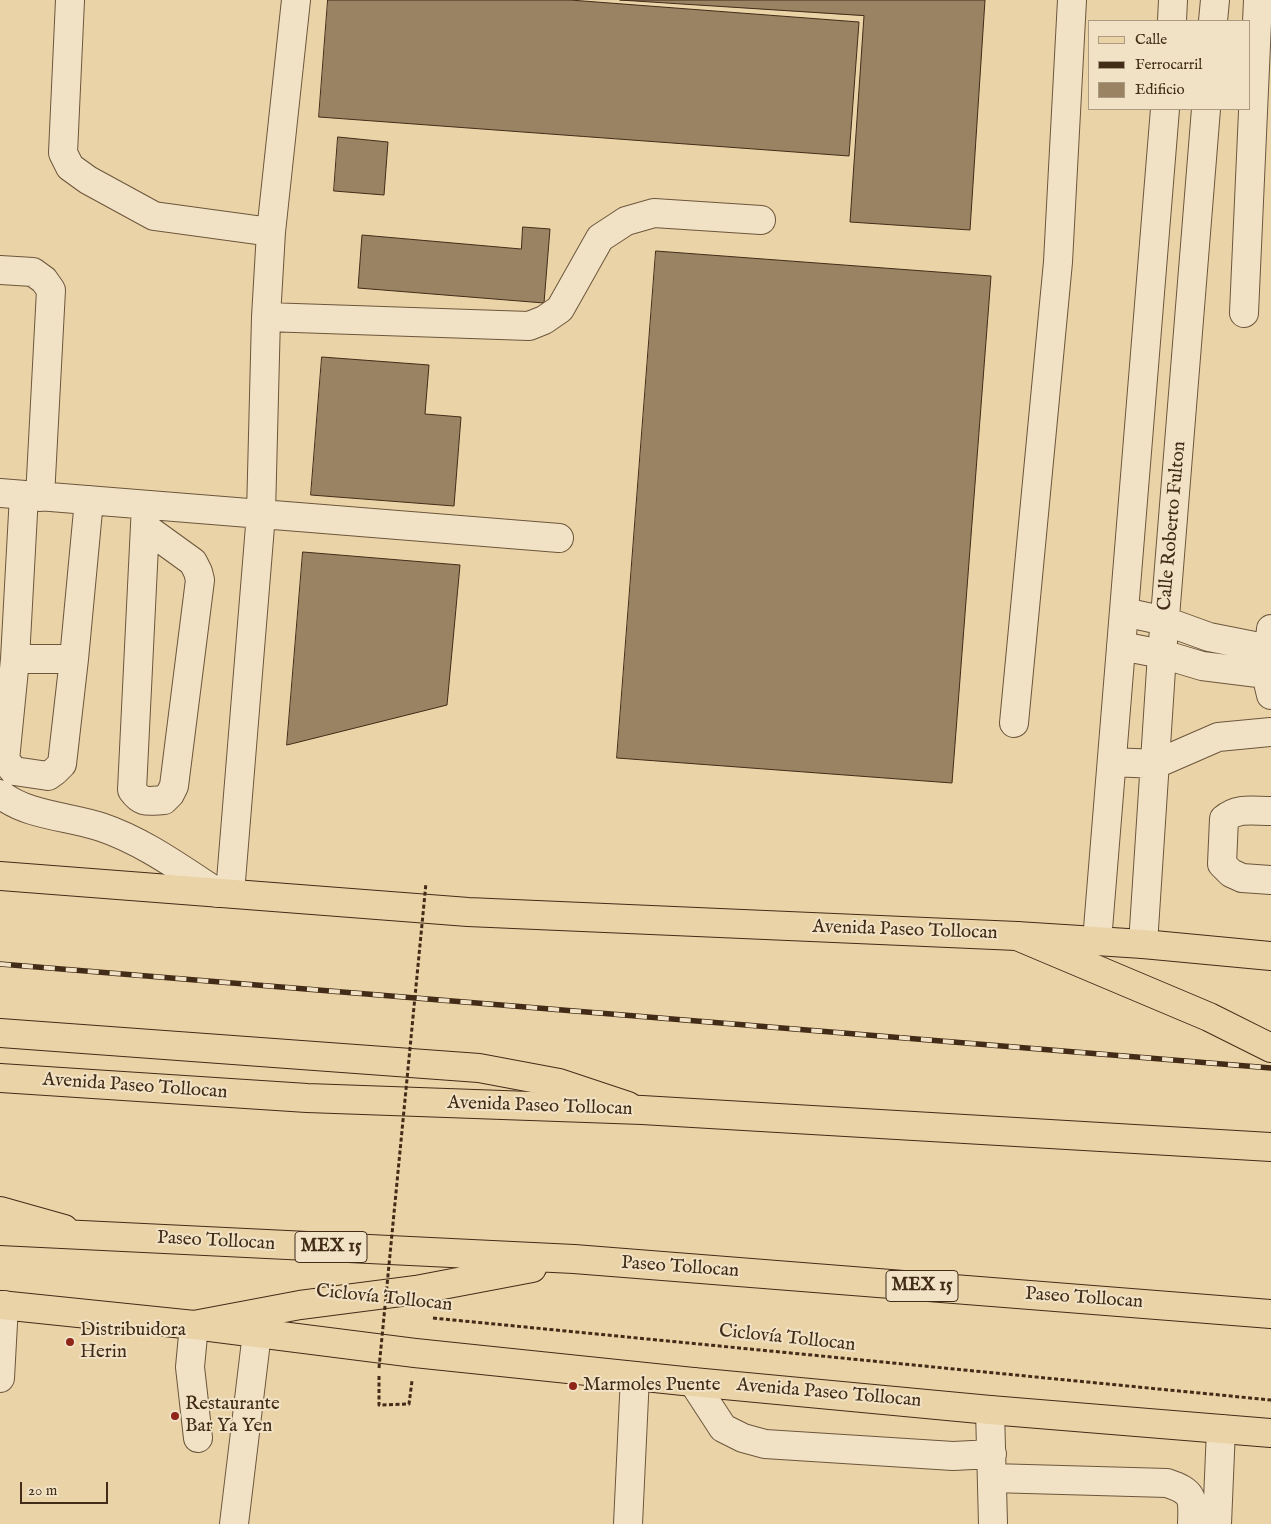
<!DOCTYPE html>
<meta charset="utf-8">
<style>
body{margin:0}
#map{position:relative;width:1271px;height:1524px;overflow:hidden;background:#ead3a7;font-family:"IM FELL English",serif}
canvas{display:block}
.legend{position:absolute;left:1088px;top:20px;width:162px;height:90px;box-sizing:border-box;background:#f1e2c6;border:1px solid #ab9980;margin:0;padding:6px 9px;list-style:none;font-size:15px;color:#422c18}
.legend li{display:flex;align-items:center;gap:10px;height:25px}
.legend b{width:25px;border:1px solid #ab9980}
.scale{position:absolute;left:20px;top:1482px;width:88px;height:22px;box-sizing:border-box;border:2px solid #422c18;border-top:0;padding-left:6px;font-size:15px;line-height:18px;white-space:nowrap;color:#422c18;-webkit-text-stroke:4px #f1e2c6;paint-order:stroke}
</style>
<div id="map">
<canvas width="1271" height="1524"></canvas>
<ul class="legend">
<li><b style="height:6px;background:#ead3a7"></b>Calle</li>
<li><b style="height:6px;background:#422c18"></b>Ferrocarril</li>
<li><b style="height:14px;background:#998362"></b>Edificio</li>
</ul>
<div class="scale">20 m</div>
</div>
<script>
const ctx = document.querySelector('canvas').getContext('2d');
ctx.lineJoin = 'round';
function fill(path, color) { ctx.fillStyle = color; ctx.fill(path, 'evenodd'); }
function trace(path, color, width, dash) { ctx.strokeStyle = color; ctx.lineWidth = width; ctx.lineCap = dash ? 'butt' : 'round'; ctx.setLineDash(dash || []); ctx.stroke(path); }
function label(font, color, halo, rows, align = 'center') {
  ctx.font = font + ' "IM FELL English",serif'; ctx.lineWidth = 4; ctx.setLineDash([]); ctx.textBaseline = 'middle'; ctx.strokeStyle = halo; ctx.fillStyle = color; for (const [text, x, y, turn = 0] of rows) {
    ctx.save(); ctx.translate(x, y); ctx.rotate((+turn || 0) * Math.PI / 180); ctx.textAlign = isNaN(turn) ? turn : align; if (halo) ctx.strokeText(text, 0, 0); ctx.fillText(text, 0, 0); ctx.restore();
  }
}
const building = new Path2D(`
 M328,0H570L859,22L849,156L319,117Z
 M620,0H985L970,230L850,222L864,16Z
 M338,137L388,142L384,195L334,191Z
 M523,227L550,229L544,303L358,288L362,235L521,249Z
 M656,251L991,276L952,783L617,758Z
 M322,357L429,365L425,414L461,417L454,506L311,495Z
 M303,552L460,565L447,705L287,745Z`);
fill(building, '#998362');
trace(building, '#422c18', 1);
const minor = new Path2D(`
 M70,0L63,153L70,167L88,180L154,216L271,232
 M1172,21L1173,0
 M1213,21L1215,0
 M0,270L33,272L44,280L51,290L40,497
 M1244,313L1258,0
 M266,317L529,326L544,320L560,309L600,238L626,221L654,213L761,220
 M0,493L559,538
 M24,495L15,659H74L89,500
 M146,528L193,562L198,572L200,580L174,786L170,794L164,800C148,801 142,804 132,790L146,505
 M1124,612L1165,621L1209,637L1269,649
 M1271,629L1266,674L1271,695
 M1121,646L1162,654L1202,666L1266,674
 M15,659L5,760L14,771L48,776L55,771L62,764L74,659
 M1014,723L1058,262L1072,0
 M1112,762L1156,764L1218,737L1271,732
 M0,794C28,816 68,816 101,827C143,841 181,869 218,893
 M1271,811C1253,811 1238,807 1224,819L1222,864L1231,873L1242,878L1271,880
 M230,893L261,514L266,317L271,232L296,0
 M1097,941L1165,109
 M1143,944L1162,654L1206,109
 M194,1325L190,1367L198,1438
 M0,1378L4,1305
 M693,1382L723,1428L743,1438L765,1444L953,1456L992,1454
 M990,1410L993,1524
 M992,1478L1167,1483C1194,1492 1193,1498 1192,1524
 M234,1524L257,1333
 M628,1524L635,1376
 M1217,1524L1221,1429`);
const major = new Path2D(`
 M0,876L468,912L1017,936L1143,944L1271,956
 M0,1033L479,1068L559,1083L628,1106
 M0,1211L64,1229
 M0,1305L194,1325L415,1353L693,1382L990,1410L1271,1433`);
const highway = new Path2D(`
 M1017,936L1209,1017L1271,1048
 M0,1078L307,1098L642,1110L1271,1147
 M0,1231L574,1259L1271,1314
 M194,1325L300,1305L416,1290L532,1268`);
trace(minor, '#6c563c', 30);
trace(major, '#422c18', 30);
trace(highway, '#422c18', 30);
trace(new Path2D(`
 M433,1318L1271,1400
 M379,1376V1405L409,1404L412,1381`), '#422c18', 3, [4, 2.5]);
trace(minor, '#f1e2c6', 28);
trace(major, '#ead3a7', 28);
trace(highway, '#ead3a7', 28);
const rail = new Path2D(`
 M0,964L1271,1068`);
trace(rail, '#422c18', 5.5);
trace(rail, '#f1e2c6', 4, [11]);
trace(new Path2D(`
 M379,1368L426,883`), '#422c18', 3, [4, 2.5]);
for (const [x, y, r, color] of [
 [70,1342,5,"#8f2418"],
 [573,1386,5,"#8f2418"],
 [175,1416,5,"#8f2418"]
]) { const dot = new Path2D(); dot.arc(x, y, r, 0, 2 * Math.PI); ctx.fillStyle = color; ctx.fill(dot); trace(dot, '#f1e2c6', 2); }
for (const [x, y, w] of [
 [331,1247,72],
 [922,1286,72]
]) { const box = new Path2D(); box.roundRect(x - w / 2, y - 15.5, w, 31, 4); ctx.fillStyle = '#f1e2c6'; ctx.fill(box); trace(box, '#422c18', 1); }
label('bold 18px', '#422c18', null, [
 ["MEX 15",331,1247],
 ["MEX 15",922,1286]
]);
label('19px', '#422c18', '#f1e2c6', [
 ["Calle Roberto Fulton",1173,526,-85],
 ["Avenida Paseo Tollocan",905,931,2],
 ["Avenida Paseo Tollocan",135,1087,4],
 ["Avenida Paseo Tollocan",540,1107,2],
 ["Paseo Tollocan",216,1242,3],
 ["Paseo Tollocan",680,1268,4],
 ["Ciclovía Tollocan",384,1299,6],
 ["Paseo Tollocan",1084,1299,4],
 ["Ciclovía Tollocan",787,1339,6],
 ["Avenida Paseo Tollocan",829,1394,5]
]);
label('19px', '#422c18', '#f1e2c6', [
 ["Distribuidora",80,1331],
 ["Herin",80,1353],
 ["Marmoles Puente",583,1386],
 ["Restaurante",185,1405],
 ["Bar Ya Yen",185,1427]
], 'left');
</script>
